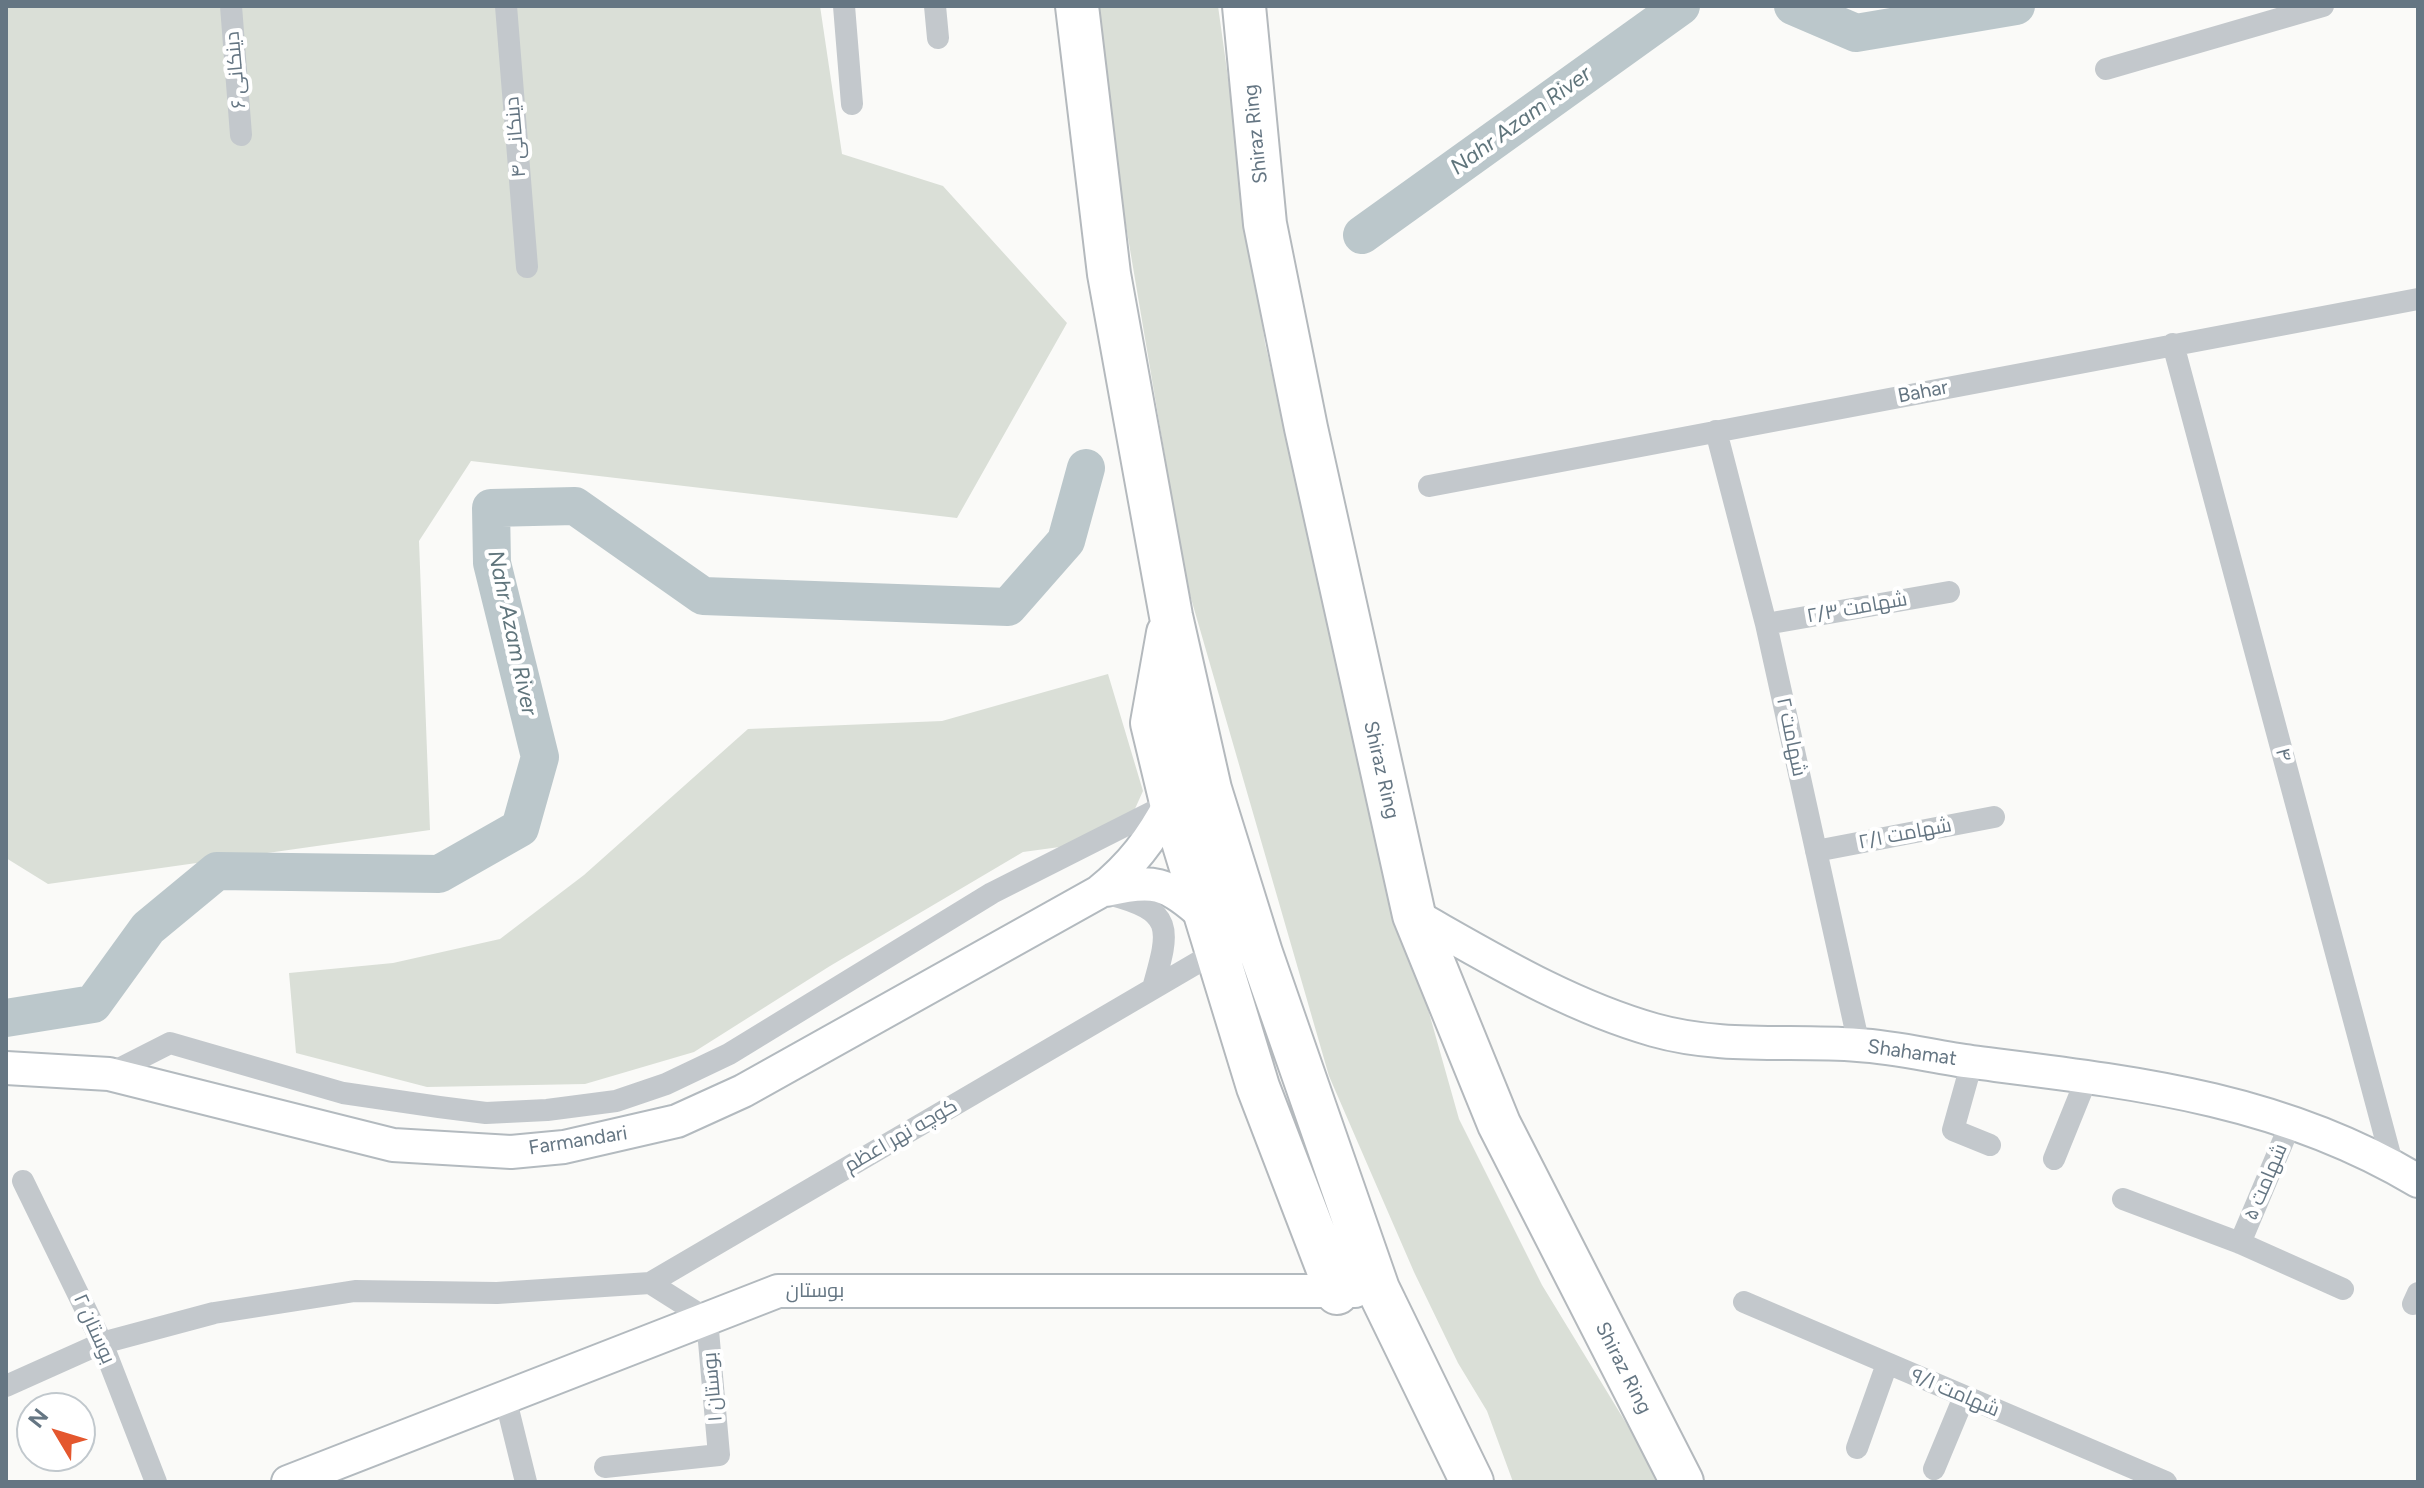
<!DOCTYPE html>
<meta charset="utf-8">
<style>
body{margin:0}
#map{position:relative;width:2424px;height:1488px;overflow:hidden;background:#fafaf8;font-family:Figtree,sans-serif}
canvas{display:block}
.frame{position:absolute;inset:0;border:8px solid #657683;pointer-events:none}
.north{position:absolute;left:16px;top:1392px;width:80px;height:80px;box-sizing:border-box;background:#fff;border:2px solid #c1c8cd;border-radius:50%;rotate:308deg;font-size:22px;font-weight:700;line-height:32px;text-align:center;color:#657683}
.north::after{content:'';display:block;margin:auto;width:28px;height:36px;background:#e4572e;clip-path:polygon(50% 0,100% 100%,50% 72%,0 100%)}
</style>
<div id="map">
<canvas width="2424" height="1488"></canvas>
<div class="frame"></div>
<div class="north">N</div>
</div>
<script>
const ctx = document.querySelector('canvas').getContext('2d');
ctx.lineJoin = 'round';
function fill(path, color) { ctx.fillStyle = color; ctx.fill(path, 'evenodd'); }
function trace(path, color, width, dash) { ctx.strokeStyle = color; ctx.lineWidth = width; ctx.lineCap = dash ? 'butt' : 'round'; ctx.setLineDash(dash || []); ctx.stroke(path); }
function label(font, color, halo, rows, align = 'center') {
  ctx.font = font + ' Figtree,Cairo,sans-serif'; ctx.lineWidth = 8; ctx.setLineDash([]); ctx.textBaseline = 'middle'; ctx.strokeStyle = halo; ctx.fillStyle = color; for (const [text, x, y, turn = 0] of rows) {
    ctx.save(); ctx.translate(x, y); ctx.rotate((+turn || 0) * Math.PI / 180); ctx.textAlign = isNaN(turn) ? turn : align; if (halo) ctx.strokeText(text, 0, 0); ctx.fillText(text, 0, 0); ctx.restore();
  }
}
fill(new Path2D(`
 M6,6H820L842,154L943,186L1067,323L957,518L471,461L419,541L430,830L48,884L6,858Z
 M1094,6H1218L1265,343L1378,832L1459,1119L1542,1285L1662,1482H1513L1487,1411L1458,1363L1414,1272L1329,1076L1186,581L1098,60Z
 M1108,674L1143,791L1134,811L1067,846L1023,852L830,966L694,1052L585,1084L427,1087L296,1053L289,973L393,963L500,939L584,875L748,729L942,721Z`), '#dadfd7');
trace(new Path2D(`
 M1793,6L1856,33L2016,6
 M1362,235L1681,6
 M6,1018L93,1004L148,928L217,871L439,874L520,828L540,757L492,563L491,508L575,506L703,596L1008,607L1066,541L1086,468`), '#bbc7cb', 38);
const secondary = new Path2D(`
 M1106,890C1153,879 1167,882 1203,915
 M1414,915C1492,959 1567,1005 1654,1030C1721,1049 1789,1040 1858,1045C1896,1047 1934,1057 1972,1062C2130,1082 2278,1097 2418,1181
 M6,1068L109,1074L393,1145L511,1152L564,1147L677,1121L743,1091L1099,892C1132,865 1151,840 1171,802
 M288,1482L778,1291H1355`);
const highway = new Path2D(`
 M1077,6L1109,274L1171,616L1210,789L1261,953L1378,1289L1472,1482
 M1244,6L1265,224L1306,428L1414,915L1499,1124L1682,1482
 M1168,633L1152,723L1171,802L1258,1087L1337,1293`);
trace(secondary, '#b3babf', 36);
trace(highway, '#b4b9bd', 46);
trace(new Path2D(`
 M231,6L241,135
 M506,6L527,267
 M844,6L852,104
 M935,6L938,38
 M2106,69L2323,6
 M2173,344L2393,1166
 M1716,431L1766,624L1859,1045
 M1429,486L2418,299
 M1766,624L1949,592
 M1816,851L1994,817
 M1108,894C1175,911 1170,928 1153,988
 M1972,1062L1953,1130L1990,1145
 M109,1074L170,1043L343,1093L439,1107L486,1113L547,1110L616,1101L666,1084L729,1054L992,893L1170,803
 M2054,1159L2088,1075
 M23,1181L102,1343L156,1482
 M2123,1199L2240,1243L2343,1289
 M2240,1243L2292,1120
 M650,1283L1214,953
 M1744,1302L2166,1482
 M2413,1304L2418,1293
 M6,1386L102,1343L214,1313L355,1291L497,1293L650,1283L707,1319L719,1455L605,1467
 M505,1397L526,1482
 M1857,1448L1887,1364
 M1934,1469L1964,1397`), '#c3c8cc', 22);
trace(secondary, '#fff', 32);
trace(highway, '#fff', 42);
label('20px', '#657683', '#fff', [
 ["۶ دینکانی",236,70,-95],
 ["Shiraz Ring",1256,134,-96],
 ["۴ دینکانی",516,137,-95],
 ["Bahar",1923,392,-11],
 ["۲/۳ شهامت",1857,608,-10],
 ["۲ شهامت",1791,737,78],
 ["۴",2283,755,75],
 ["Shiraz Ring",1381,770,77],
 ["۲/۱ شهامت",1905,834,-11],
 ["Shahamat",1912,1053,8],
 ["کوچه نهر اعظم",901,1136,-30],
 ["Farmandari",578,1141,-9],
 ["۵ شهامت",2266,1182,-67],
 ["بوستان",815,1291],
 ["۲ بوستان",94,1329,66],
 ["Shiraz Ring",1623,1368,63],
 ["۱ بوستان",713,1387,-95],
 ["۹/۱ شهامت",1955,1393,23]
]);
label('italic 22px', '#60757c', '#fff', [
 ["Nahr Azam River",1521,121,-36],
 ["Nahr Azam River",512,633,78]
]);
</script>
